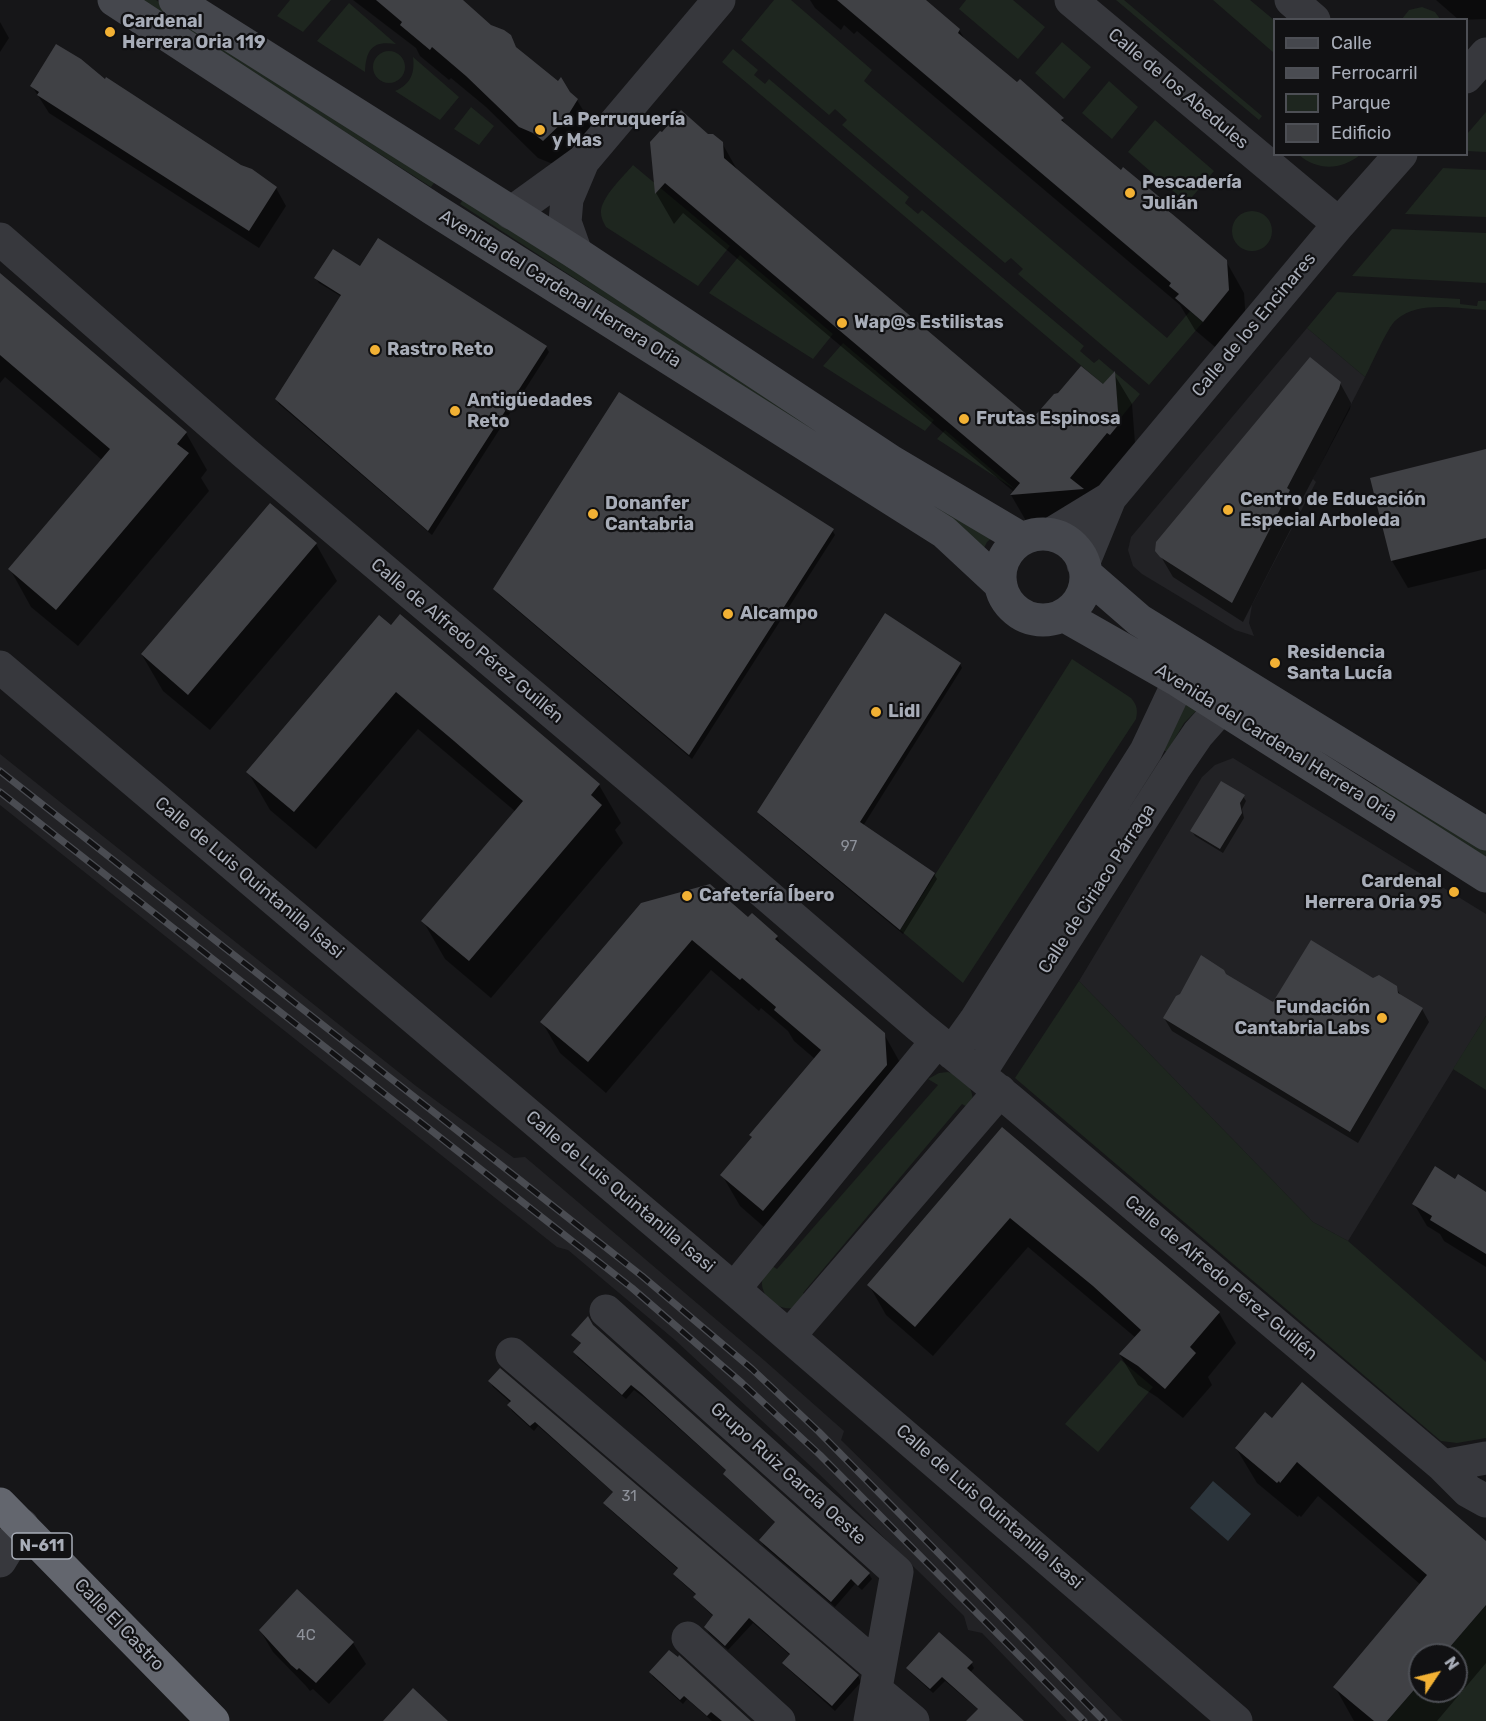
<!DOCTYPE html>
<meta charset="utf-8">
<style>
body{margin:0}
#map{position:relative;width:1486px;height:1721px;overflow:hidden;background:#161618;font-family:Rubik,sans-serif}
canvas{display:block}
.legend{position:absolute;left:1273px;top:18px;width:195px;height:138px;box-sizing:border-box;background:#111113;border:2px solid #4d4f55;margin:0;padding:8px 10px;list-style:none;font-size:18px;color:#a8adb8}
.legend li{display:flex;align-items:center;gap:12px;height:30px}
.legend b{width:30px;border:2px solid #4d4f55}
.north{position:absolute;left:1408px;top:1643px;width:60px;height:60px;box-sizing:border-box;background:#111113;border:2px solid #4d4f55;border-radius:50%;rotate:55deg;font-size:16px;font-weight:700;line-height:24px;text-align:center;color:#a8adb8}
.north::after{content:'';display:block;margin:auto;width:21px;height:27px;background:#f2b134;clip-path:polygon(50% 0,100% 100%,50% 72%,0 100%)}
</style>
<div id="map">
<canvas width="1486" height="1721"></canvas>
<ul class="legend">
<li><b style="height:8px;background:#45474d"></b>Calle</li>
<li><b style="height:8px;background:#4a4c52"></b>Ferrocarril</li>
<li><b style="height:16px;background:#1e261f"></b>Parque</li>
<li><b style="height:16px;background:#404145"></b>Edificio</li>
</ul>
<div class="north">N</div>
</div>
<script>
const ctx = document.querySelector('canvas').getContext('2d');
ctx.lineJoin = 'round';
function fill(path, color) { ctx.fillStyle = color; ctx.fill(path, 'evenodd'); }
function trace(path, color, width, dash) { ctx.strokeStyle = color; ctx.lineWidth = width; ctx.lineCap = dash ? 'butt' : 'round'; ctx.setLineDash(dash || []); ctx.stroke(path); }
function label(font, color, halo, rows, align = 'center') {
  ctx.font = font + ' Rubik,sans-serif'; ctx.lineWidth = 4.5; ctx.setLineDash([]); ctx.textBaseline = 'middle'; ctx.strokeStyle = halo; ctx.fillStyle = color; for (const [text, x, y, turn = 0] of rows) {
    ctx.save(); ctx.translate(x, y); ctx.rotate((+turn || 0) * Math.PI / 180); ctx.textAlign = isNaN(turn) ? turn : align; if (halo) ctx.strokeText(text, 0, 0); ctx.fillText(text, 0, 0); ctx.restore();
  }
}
fill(new Path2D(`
 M1307,328L1365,377L1313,479L1316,482L1252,605L1249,623L1254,636L1235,630L1142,574L1133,566L1128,550L1131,537Z
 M0,754L416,1086L514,1158L525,1157L765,1361L844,1431L841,1440L1030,1626L1123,1721H1067L982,1633L968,1630L964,1616L818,1473L675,1340L568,1250L557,1247L0,805Z
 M1233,758L1486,914V1016L1348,1241L1313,1222L1079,981L1202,777L1215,765Z`), '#222225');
fill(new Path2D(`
 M140,0H156L436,180L431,187Z
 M290,0H331L303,32L277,16Z
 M774,0H791L872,70L864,81L1167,338L1190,311L1203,322L1149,385L1018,274L1023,269L1011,258L1005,263L842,125L847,120L835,109L829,115L741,40Z
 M966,0H1013L1045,27L1018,59L959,9Z
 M1116,0H1124L1262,116L1259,120Z
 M1213,0H1250L1274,20V53Z
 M349,3L396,44C372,40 366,50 365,72L317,41Z
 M1422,7L1435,12L1440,19H1402L1409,10Z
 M1062,42L1091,67L1064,99L1035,73Z
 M733,49L758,70L754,75L765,84L769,79L909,197L905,203L918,214L922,210L1084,346L1080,351L1094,363L1099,359L1140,394L1119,420L1116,392L1103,384L722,62Z
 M373 67a16 16 0 1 1 32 0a16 16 0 1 1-32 0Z
 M413,57L459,97L440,120L395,91C411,84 415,73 413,57Z
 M1109,81L1138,107L1112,139L1082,113Z
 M471,107L494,126L479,145L454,129Z
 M1486,112V152L1467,151V134Z
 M1155,120L1214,171L1187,203L1128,152Z
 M1299,155H1360C1341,170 1318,171 1299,155Z
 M633,165L730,246L698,286L606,227C604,223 601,218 601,213C600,198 624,176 633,165Z
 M1443,168L1486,170V217L1405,214Z
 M464,198L869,461L866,467L460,204Z
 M1232 231a20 20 0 1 1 40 0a20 20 0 1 1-40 0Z
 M1392,229L1486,233V283L1352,276Z
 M740,255L833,334L813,359L709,293Z
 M1337,292L1460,299V304L1477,306L1478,301H1486V310C1458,309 1419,300 1396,320C1388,326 1371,366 1365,377L1307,328Z
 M843,343L934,420L925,431L823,366Z
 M945,430L1016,490L937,439Z
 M897,478L993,537L987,542L984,548Z
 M1072,659L1131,698C1137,705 1138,710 1136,719L963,983L900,930Z
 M1183,700L1198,709L1184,723L1167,752L1159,748Z
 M1378,783L1486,848V857L1375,790Z
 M1079,981L1313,1222L1348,1241L1486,1362V1438L1457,1443L1441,1441L1015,1078Z
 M1486,1016V1090L1453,1069Z
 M948,1072C966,1079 977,1090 971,1109L962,1104L803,1293L811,1299C806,1302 800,1307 794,1308C778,1311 757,1295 763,1277C764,1273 767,1268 769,1264L777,1269L938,1085L928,1079L939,1073Z
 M1121,1360L1153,1387L1098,1452L1065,1424Z
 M1486,1605V1721H1387L1420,1683V1691H1456V1655H1443Z`), '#1e261f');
fill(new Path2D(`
 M1213,1481L1251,1514L1228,1541L1190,1508Z`), '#2c353c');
fill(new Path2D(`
 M353,0H462L577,100L596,132L553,164L538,158L486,107L451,78L449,80L420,56L416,48Z
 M810,0H924L959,30L966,41L1062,119L1068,128L1121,172L1166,205L1173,216L1226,261L1244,293L1246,322L1221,352L1195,330L1180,305L857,31L854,34L844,25L841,30L815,8Z
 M1436,0H1486V19L1459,20Z
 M0,22L9,38L0,52Z
 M105,81L276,188L286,206L259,248L49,113L32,86Z
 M708,135L722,143L739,173L1032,421L1104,386L1114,374L1132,404L1136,456L1100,520L1029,526L1011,495L1014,492L683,213L674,224L656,193L652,142Z
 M360,268L546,347L549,352L432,535L279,404L276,399L342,297L319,283L316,278Z
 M0,275L186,433L207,470L201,478L209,491L78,646L31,607L10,569L102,460L5,377L0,383Z
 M1340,383L1351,403L1350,409L1298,507L1300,511L1243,622L1173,577L1157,550Z
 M1486,451V569L1408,588L1392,561L1372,479Z
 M270,505L316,544L337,581L210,730L163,691L142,655Z
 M832,530L835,535L692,759L498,594L495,589Z
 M400,616L599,785L621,823L615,830L623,843L491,998L445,959L423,921L516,812L418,729L316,849L270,810L248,772Z
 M960,664L962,668L863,826L934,874L937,879L903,934L762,817L759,812Z
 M1243,796L1246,801L1242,809L1244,818L1223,853L1195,836L1192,831Z
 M642,904L749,919L777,937L784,949L884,1034L902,1066L781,1242L740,1206L722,1175L753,1138L751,1135L815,1059L794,1041L788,1031L761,1008L759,1011L711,970L606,1093L560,1053L542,1022Z
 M1225,975L1274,1004L1373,979L1396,987L1402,998L1422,1009L1429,1022L1358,1143L1172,1031L1164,1018Z
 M1003,1129L1219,1313L1236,1343L1208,1377L1212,1385L1183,1418L1157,1397L1138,1385L1120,1355L1136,1338L1028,1247L933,1356L886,1315L869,1285Z
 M1455,1181L1486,1193V1267L1444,1241L1440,1234L1427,1226L1414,1204Z
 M592,1326L869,1574L872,1579L862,1590L855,1584L835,1607L764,1546L761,1541L776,1523L728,1479L725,1474L727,1471L646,1399L634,1390L626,1399L578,1358L575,1352L582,1345L573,1335Z
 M490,1381L858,1676L861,1682L835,1711L787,1668L783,1663L790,1655L753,1623L728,1650L709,1633L706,1627L713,1616L698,1602L695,1597L696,1595L678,1579L675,1574L679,1570L608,1508L605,1503L614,1493L538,1426L534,1431L512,1411L509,1405L511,1403L493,1387Z
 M1265,1414L1486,1544V1663L1437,1721H1354L1335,1687L1421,1585L1318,1496L1301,1517L1299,1515L1298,1517L1257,1483L1236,1448ZM1420,1655H1456V1691H1420Z
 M260,1630L353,1643L366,1664L329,1704L313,1689L310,1691L306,1686L273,1652Z
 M971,1663L974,1668L970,1673L1022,1721H968L979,1710L945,1681L933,1693L911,1673L908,1669Z
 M651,1673L749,1721H712L687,1699L683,1704L653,1677Z`), '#0007');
fill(new Path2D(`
 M376,0H463L491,25L504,30L511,35L516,47L558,81L561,77L570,92L578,99L565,120L543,141L533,133L519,127L466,76L432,47L430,50L400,25L402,22Z
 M837,0H926L960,29L958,33L1017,82L1020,79L1064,118L1061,120L1121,170L1123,167L1168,204L1165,208L1227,260L1229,290L1203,322L1175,298L1179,294L1169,286L1171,283Z
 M56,44L81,59L105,79L106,77L241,165L252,169L277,187L249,231L37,95L39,92L30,86Z
 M681,110L708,134H713L723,142L724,158L1032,419L1054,394L1058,393L1081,366L1103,384L1115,371L1119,424L1110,435L1107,433L1070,478L1084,489L1010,495L1020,483L665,183L655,194L650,142L660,131L662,132Z
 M378,238L547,346L428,531L275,399L341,295L314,278L333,249L360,266Z
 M0,273L187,432L177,444L189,453L56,610L8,569L110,449L0,355Z
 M1310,357L1341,382L1339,389L1287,488L1290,490L1232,603L1160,557L1155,551L1156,542Z
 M619,392L834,529L689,755L493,589Z
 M1486,449V538L1391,561L1370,478Z
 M270,503L317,543L188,695L141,654Z
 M885,613L961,663L860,822L935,873L900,930L757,812Z
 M400,614L600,784L591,795L602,805L469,961L421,921L523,801L454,741L396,692L294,812L246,772L379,615L391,625Z
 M1221,781L1245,795L1240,803L1242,813L1220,849L1190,831Z
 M710,884L748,917L752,913L778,936L775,939L885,1033L887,1065L763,1211L720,1175L752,1137L749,1135L821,1050L774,1010L776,1007L742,978L740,980L692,940L588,1062L540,1022L641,903Z
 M1311,940L1373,978L1379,975L1397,986L1398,993L1423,1008L1350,1132L1163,1018L1176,996L1180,994L1201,955L1224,970L1226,974L1273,1002Z
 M1002,1127L1220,1312L1190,1347L1196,1353L1165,1389L1138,1366L1119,1354L1141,1330L1093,1286L1010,1218L915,1327L867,1285Z
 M1435,1166L1455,1179L1458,1174L1486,1192V1254L1430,1220L1432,1216L1412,1204Z
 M588,1316L593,1325L870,1573L858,1586L851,1579L831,1602L759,1540L775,1522L723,1474L726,1470L641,1393L631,1385L622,1395L573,1352L581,1343L571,1335Z
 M500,1368L859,1675L832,1706L782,1663L790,1654L749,1618L725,1646L704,1627L713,1615L693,1597L696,1594L673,1574L678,1568L603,1503L613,1492L535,1422L530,1426L507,1405L511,1401L488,1381Z
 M1302,1382L1486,1541V1605L1443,1655H1420V1683L1387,1721H1374L1333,1687L1427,1575L1297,1462L1280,1483L1279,1481L1277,1483L1235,1448L1265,1412L1272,1418Z
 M297,1589L354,1642L316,1683L299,1668L297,1670L291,1665L259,1630Z
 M939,1632L973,1662L967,1668L1024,1721H966L978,1709L942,1677L930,1689L906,1668Z
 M669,1650L678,1657L679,1655L751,1721H722L711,1712L707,1716L684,1696L680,1700L649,1672Z
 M413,1688L448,1721H383Z`), '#404145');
trace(new Path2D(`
 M1071,0L1339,224
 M1291,0L1314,20
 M1466,77L1486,54
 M511,213L583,161L719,0
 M0,239L245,453L655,799L919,1026L1010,1100L1443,1466L1468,1491L1486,1501
 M576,253L565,222L567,199L583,161
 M1051,534L1110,498
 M1083,564L1110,498L1339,224L1401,154
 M0,667L734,1289L1236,1721
 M952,1053L975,1021L1146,751L1179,681
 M979,1074L1174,769L1198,734L1221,708
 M734,1289L937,1041
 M606,1311L897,1572L870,1721
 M789,1336L1000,1091
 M512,1354L879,1668
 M1443,1466L1486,1458
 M0,1561L22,1525
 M688,1638L779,1721
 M876,1690L913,1721`), '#37383d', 33);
trace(new Path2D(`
 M114,0L433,209L944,532L1001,585
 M175,0L576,253L892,462L1022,539
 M1000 577a43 43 0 1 1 86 0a43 43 0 1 1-86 0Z
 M1086,574L1139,620L1486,834
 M1063,615L1179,681L1486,876`), '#45474d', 33);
trace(new Path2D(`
 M0,1504L213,1721`), '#63666e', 33);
const rail = new Path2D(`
 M0,771L642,1276L752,1369L819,1432L1104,1721
 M0,792L632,1288L742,1383L820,1455L1084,1721`);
trace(rail, '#4a4c52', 7);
trace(rail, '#111113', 4.5, [14]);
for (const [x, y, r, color] of [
 [110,32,6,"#f2b134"],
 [540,130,6,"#f2b134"],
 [1130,193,6,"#f2b134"],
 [842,323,6,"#f2b134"],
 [375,350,6,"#f2b134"],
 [455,411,6,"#f2b134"],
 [964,419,6,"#f2b134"],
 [1228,510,6,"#f2b134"],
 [593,514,6,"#f2b134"],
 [728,614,6,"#f2b134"],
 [1275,663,6,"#f2b134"],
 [876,712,6,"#f2b134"],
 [1454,892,6,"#f2b134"],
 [687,896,6,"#f2b134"],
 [1382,1018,6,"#f2b134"]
]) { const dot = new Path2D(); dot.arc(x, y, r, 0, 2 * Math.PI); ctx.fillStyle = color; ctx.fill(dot); trace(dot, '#111113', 2); }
label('15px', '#8e929b', null, [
 ["97",849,847],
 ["31",629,1497],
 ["4C",306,1636]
]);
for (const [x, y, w] of [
 [42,1546,60]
]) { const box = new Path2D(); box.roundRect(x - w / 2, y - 13, w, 26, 4.5); ctx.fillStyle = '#111113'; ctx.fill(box); trace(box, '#a8adb8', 1.5); }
label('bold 16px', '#a8adb8', null, [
 ["N-611",42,1546]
]);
label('bold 18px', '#a8adb8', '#111113', [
 ["Cardenal",122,22],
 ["Herrera Oria 119",122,43],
 ["La Perruquería",552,120],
 ["y Mas",552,141],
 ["Pescadería",1142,183],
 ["Julián",1142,204],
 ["Wap@s Estilistas",854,323],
 ["Rastro Reto",387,350],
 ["Antigüedades",467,401],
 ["Reto",467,422],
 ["Frutas Espinosa",976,419],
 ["Centro de Educación",1240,500],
 ["Especial Arboleda",1240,521],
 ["Donanfer",605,504],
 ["Cantabria",605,525],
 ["Alcampo",740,614],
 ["Residencia",1287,653],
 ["Santa Lucía",1287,674],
 ["Lidl",888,712],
 ["Cardenal",1442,882,"right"],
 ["Herrera Oria 95",1442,903,"right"],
 ["Cafetería Íbero",699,896],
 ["Fundación",1370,1008,"right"],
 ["Cantabria Labs",1370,1029,"right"]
], 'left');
label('18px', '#a8adb8', '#111113', [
 ["Calle de los Abedules",1178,89,40],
 ["Avenida del Cardenal Herrera Oria",560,289,32],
 ["Calle de los Encinares",1254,325,-50],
 ["Calle de Alfredo Pérez Guillén",467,641,40],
 ["Avenida del Cardenal Herrera Oria",1276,743,32],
 ["Calle de Luis Quintanilla Isasi",249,878,40],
 ["Calle de Ciriaco Párraga",1097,889,-57],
 ["Calle de Luis Quintanilla Isasi",620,1192,40],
 ["Calle de Alfredo Pérez Guillén",1221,1278,40],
 ["Grupo Ruiz García Oeste",788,1474,42],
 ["Calle de Luis Quintanilla Isasi",989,1507,41],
 ["Calle El Castro",119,1625,46]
]);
</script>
